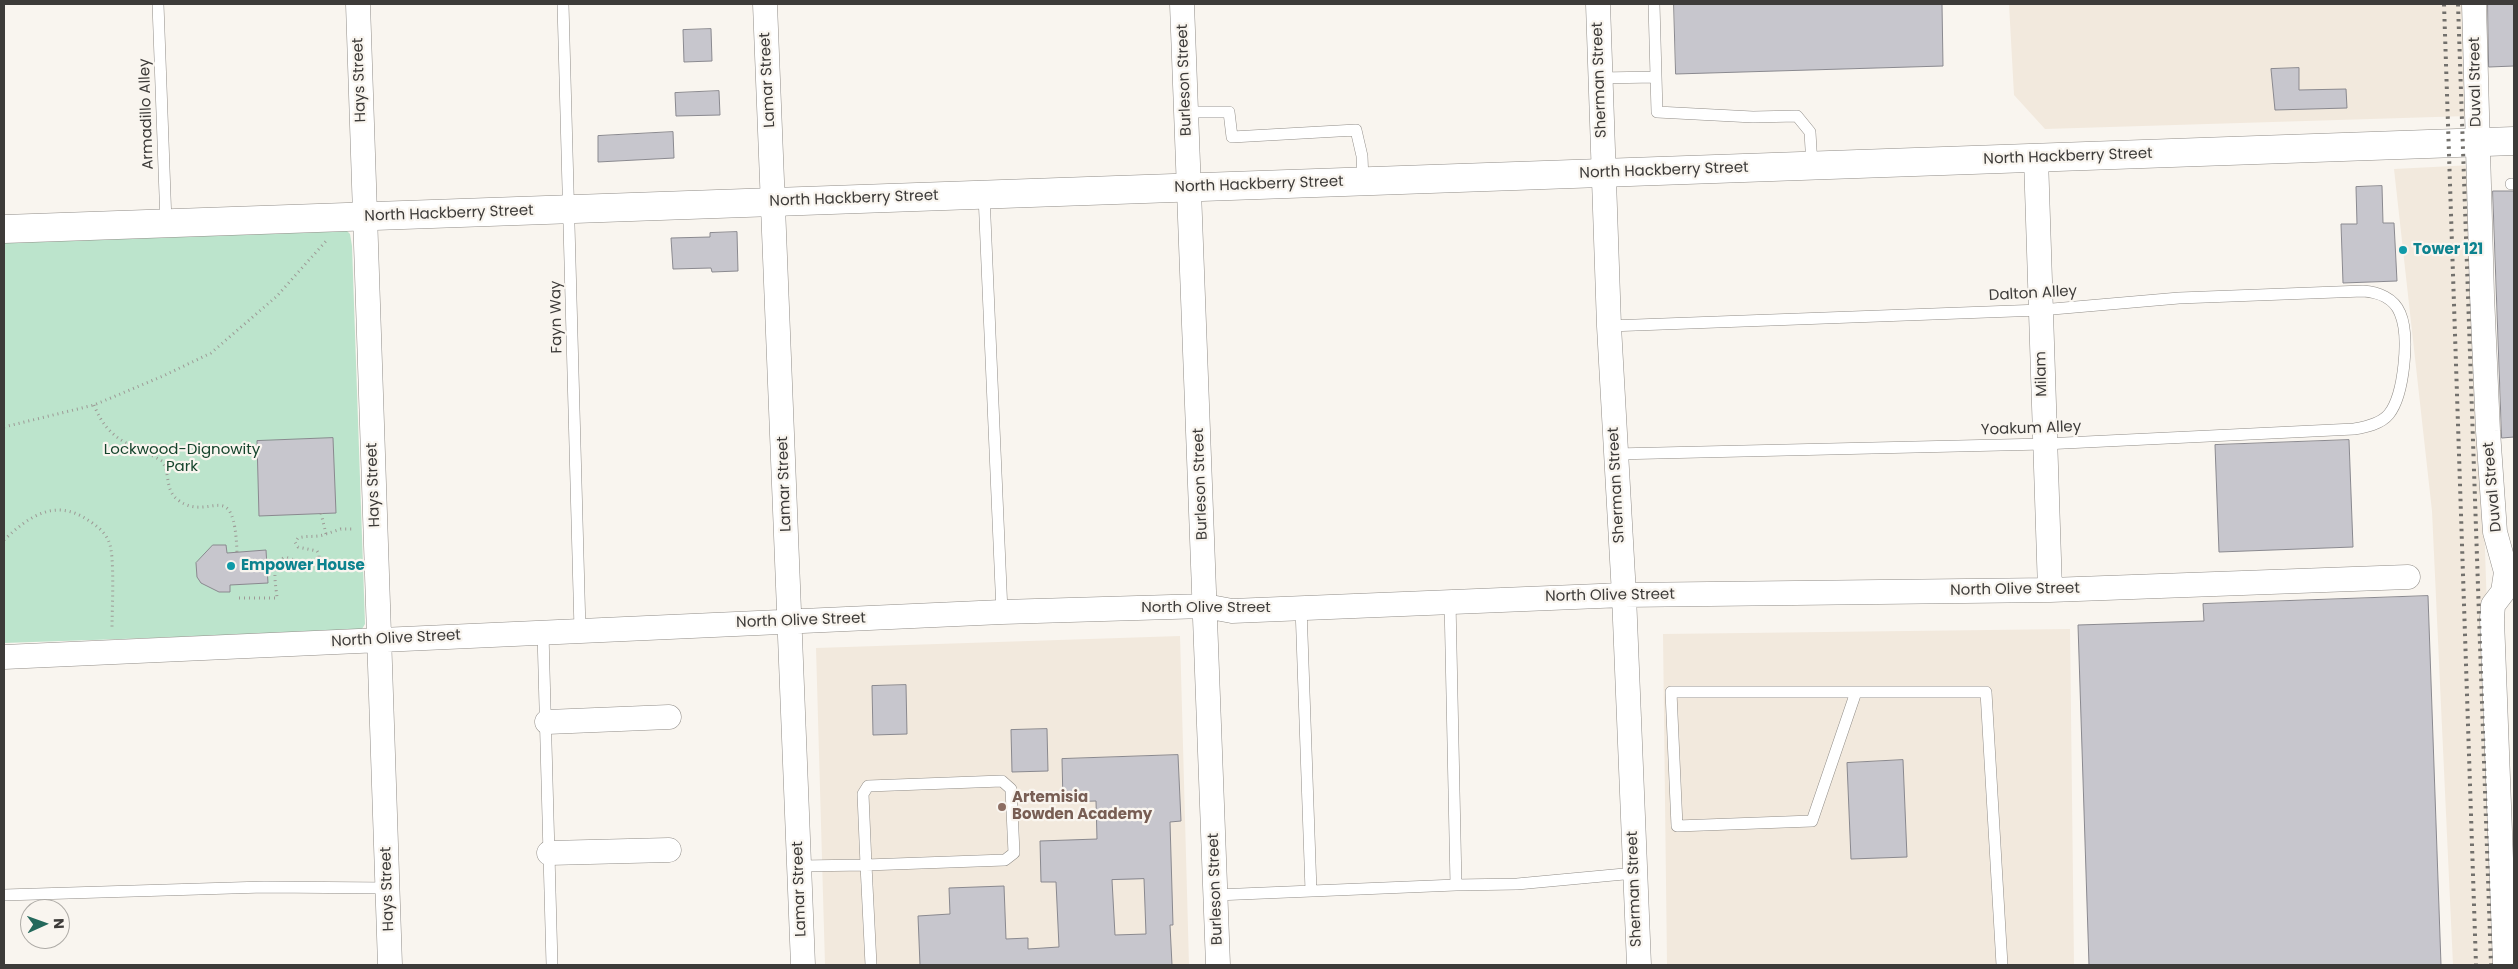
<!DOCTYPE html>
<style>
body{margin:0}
#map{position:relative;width:2518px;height:969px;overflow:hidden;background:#f9f5ef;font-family:Poppins,sans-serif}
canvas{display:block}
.frame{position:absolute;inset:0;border:5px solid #3d3b39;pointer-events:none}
.north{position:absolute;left:20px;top:899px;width:50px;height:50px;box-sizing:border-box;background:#f9f5ef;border:1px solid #aeaba6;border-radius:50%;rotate:88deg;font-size:14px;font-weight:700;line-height:20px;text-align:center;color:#3d3b39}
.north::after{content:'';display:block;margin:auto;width:18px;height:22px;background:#24695c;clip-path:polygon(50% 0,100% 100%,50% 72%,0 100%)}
</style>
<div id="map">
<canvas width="2518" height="969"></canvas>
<div class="frame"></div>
<div class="north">N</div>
</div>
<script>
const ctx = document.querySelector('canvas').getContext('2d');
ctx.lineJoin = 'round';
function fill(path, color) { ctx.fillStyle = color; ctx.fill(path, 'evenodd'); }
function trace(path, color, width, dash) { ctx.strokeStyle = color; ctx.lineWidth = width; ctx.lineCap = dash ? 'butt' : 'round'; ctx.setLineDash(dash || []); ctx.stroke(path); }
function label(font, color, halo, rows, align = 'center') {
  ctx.font = font + ' Poppins,sans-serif'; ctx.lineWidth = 4.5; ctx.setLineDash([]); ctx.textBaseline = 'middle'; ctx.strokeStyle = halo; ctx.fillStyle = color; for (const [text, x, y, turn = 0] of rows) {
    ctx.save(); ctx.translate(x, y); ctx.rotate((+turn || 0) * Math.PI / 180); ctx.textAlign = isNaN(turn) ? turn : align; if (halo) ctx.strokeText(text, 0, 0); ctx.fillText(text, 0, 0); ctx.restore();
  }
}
fill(new Path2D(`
 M2009,4H2464L2468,116L2045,129L2014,95Z
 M2472,165L2499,965H2453L2432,511L2394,169Z
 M2070,629L2074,965H1667L1663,634Z
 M1180,636L1189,965H825L816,648Z`), '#f2e9dd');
fill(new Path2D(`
 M344,228L350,234L352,246L365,624L362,629L356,631L4,643V238Z`), '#bce4cc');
const building = new Path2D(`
 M1674,4H1942L1943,66L1676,74Z
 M2488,4H2514V66L2489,67Z
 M711,29L712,61L684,62L683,30Z
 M2299,68V90L2346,89L2347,108L2275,110L2271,69Z
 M719,91L720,115L676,116L675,93Z
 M673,132L674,158L598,162V136Z
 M2382,186L2383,223H2394L2397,281L2343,283L2341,224H2357L2356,187Z
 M2493,191H2514V437L2502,438Z
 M737,232L738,271L712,272L711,268L673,269L671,238L710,237V233Z
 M333,438L336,513L259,516L257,441Z
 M2349,440L2353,547L2219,552L2215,445Z
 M213,545H226L227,553L266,550L268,583L230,585V592H219L201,583L197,577L196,563Z
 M2428,596L2441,965H2089L2078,625L2204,621L2203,604Z
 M906,685L907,734L873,735L872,686Z
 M1047,729L1048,771L1012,772L1011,730Z
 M1178,755L1181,821L1170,822L1173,925H1170L1172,965H920L918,916L950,914L949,888L1004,886L1006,939L1028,938V949L1059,947L1056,882H1041L1040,841L1097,839L1096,801L1063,802L1062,759ZM1144,879L1146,934L1115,935L1112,880Z
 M1903,760L1907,857L1851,859L1847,763Z`);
fill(building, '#c7c6cd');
trace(building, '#8a898f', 1);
const lane = new Path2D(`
 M158,4L166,223
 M563,4L580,630
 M1654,4L1657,112L1753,117L1797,116L1810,132L1812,166
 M1600,78L1656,77
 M1186,112H1229L1232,137L1356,130L1362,156L1363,181
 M2511,184H2514
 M984,195L1002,612
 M1609,326L2041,310L2179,298L2363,291C2378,292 2394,298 2400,313C2410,336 2404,395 2389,414C2381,424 2366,427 2354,429L2044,444L1615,454
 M1301,607L1311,891
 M543,633L552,965
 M1856,692L1812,821L1677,826L1671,692H1986L2002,965
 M1002,781L1011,789L1014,853L1005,860L866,865L863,794L868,786Z
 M800,866L866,865L871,965
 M1456,885L1517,884L1635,873
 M4,895L264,887L388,888
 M1216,895L1456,885L1450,601`);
const street = new Path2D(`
 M358,4L390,965
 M765,4L803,965
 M1182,4L1218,965
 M1598,4L1609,326L1624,595L1639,965
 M2474,4L2482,295L2488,431L2495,532L2506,572L2503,592L2493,605L2492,619L2505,965
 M2036,158L2050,590
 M4,657L1002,612L1205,606L1232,611L1624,595L2050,590L2408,577
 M547,722L669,717
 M549,853L669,850`);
const secondary = new Path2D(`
 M4,229L2514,141`);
trace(lane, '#918d88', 12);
trace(street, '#918d88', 25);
trace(secondary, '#918d88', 29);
trace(new Path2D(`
 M94,405C109,443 131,443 162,461C171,474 164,489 178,500C210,524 234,473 237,552
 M4,427L94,405L163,376L211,353L277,296L326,241
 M326,534L341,529H354
 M4,540C29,516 55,498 88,520C96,525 106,533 109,542C115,555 112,611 112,627
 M239,598H277C276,584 270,564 285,557L314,566L319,562V554L317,551L298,547L295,542L298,538C308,535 316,538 326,534L321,513`), '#9d9a96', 3, [1, 4]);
trace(lane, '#fff', 11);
trace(street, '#fff', 24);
trace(secondary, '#fff', 28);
trace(new Path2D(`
 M2444,4L2476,965
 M2458,4L2491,965`), '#72706c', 4, [2.5, 5]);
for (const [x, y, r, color] of [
 [2403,250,5,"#0f9aa8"],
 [231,566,5,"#0f9aa8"],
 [1002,807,5,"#8d6e63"]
]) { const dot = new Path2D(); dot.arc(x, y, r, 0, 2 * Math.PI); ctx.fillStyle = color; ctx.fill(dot); trace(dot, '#f9f5ef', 2); }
label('15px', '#3d3b39', '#f9f5ef', [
 ["Hays Street",360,80,-92],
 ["Lamar Street",768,80,-93],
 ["Burleson Street",1185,80,-92],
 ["Sherman Street",1600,80,-92],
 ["Duval Street",2476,82,-91],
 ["Armadillo Alley",147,114,-92],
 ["North Hackberry Street",2068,157,-2],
 ["North Hackberry Street",1664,171,-2],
 ["North Hackberry Street",1259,185,-2],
 ["North Hackberry Street",854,199,-2],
 ["North Hackberry Street",449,214,-2],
 ["Dalton Alley",2033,294,-3],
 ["Fayn Way",557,317,-91],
 ["Milam",2042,374,-91],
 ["Yoakum Alley",2031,429,-2],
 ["Lamar Street",785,484,-92],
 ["Burleson Street",1201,484,-92],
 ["Hays Street",374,485,-92],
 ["Sherman Street",1617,485,-93],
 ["Duval Street",2493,487,-95],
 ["North Olive Street",2015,590,-1],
 ["North Olive Street",1610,596,-1],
 ["North Olive Street",1206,608],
 ["North Olive Street",801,621,-2],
 ["North Olive Street",396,639,-3],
 ["Hays Street",388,889,-92],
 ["Lamar Street",800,889,-92],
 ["Burleson Street",1216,889,-92],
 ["Sherman Street",1635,889,-92]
]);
label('bold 15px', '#0d838f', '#f9f5ef', [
 ["Tower 121",2413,250],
 ["Empower House",241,566]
], 'left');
label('15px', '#15442c', '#f9f5ef', [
 ["Lockwood-Dignowity",182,450],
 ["Park",182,467]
]);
label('bold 15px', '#785e54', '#f9f5ef', [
 ["Artemisia",1012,798],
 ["Bowden Academy",1012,815]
], 'left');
</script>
